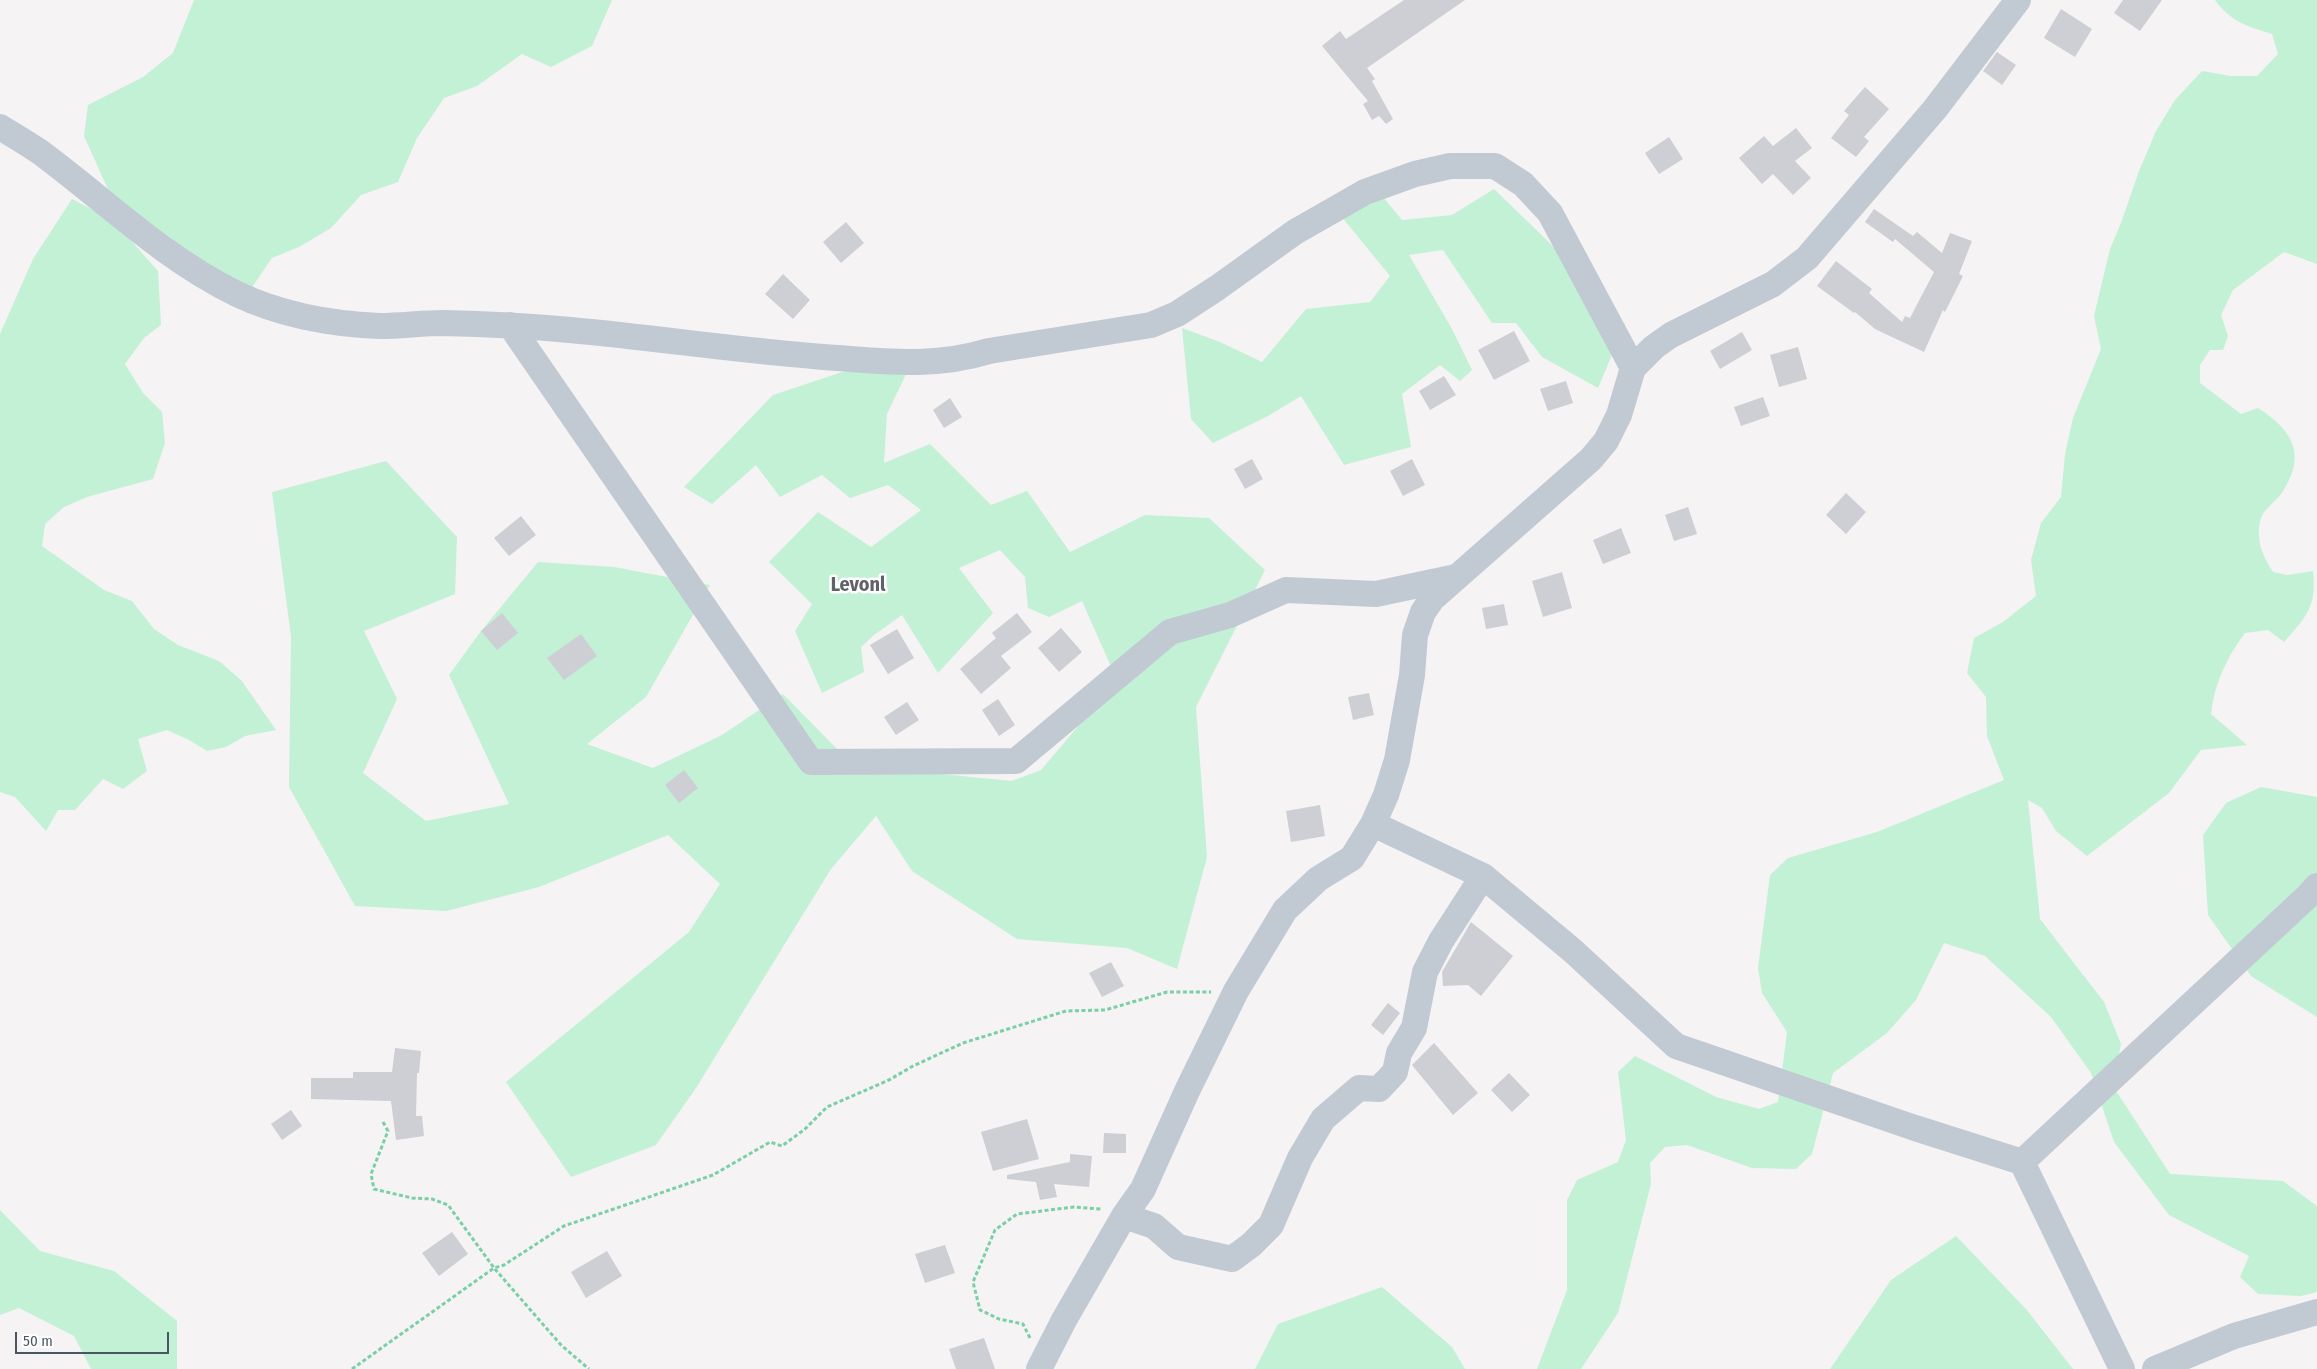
<!DOCTYPE html>
<style>
body{margin:0}
#map{position:relative;width:2317px;height:1369px;overflow:hidden;background:#f5f3f3;font-family:"Fira Sans Condensed",sans-serif}
canvas{display:block}
.scale{position:absolute;left:15px;top:1332px;width:154px;height:22px;box-sizing:border-box;border:2px solid #4a5661;border-top:0;padding-left:6px;font-size:15px;line-height:18px;white-space:nowrap;color:#4a5661;-webkit-text-stroke:4px #fff;paint-order:stroke}
</style>
<div id="map">
<canvas width="2317" height="1369"></canvas>
<div class="scale">50 m</div>
</div>
<script>
const ctx = document.querySelector('canvas').getContext('2d');
ctx.lineJoin = 'round';
function fill(path, color) { ctx.fillStyle = color; ctx.fill(path, 'evenodd'); }
function trace(path, color, width, dash) { ctx.strokeStyle = color; ctx.lineWidth = width; ctx.lineCap = dash ? 'butt' : 'round'; ctx.setLineDash(dash || []); ctx.stroke(path); }
function label(font, color, halo, rows, align = 'center') {
  ctx.font = font + ' "Fira Sans Condensed",sans-serif'; ctx.lineWidth = 5; ctx.setLineDash([]); ctx.textBaseline = 'middle'; ctx.strokeStyle = halo; ctx.fillStyle = color; for (const [text, x, y, turn = 0] of rows) {
    ctx.save(); ctx.translate(x, y); ctx.rotate((+turn || 0) * Math.PI / 180); ctx.textAlign = isNaN(turn) ? turn : align; if (halo) ctx.strokeText(text, 0, 0); ctx.fillText(text, 0, 0); ctx.restore();
  }
}
fill(new Path2D(`
 M194,0H612L592,46L551,67L522,54L477,86L444,98L417,138L398,182L361,195L331,228L299,247L272,258L246,296L115,205L84,136L88,105L143,77L173,53Z
 M2215,0H2317V264L2284,252L2233,290L2221,315L2228,336L2223,350H2210L2200,365V383L2241,414L2258,408C2294,431 2307,456 2281,494C2275,502 2264,509 2261,518C2255,538 2262,555 2273,572L2287,575L2313,571C2317,607 2306,617 2284,642L2268,630L2245,633C2227,657 2214,684 2211,714L2247,745L2201,750L2169,793L2087,856L2056,831L2042,808L2028,800L2040,919L2104,1002L2121,1044L2113,1086L2170,1174L2283,1181L2317,1206V1292L2301,1296L2258,1294L2240,1277L2249,1256L2169,1215L2114,1142L2091,1073L2051,1017L1985,956L1944,943L1916,1000L1887,1033L1833,1073L1812,1154L1796,1169L1752,1168L1687,1145L1665,1147L1650,1163L1651,1184L1618,1313L1581,1369H1537L1567,1290V1200L1577,1180L1618,1162L1626,1140L1618,1072L1635,1056L1716,1097L1759,1109L1778,1102L1787,1032L1762,993L1758,968L1770,875L1788,858L1877,832L2004,780L1987,736L1986,697L1967,673L1974,638L2003,622L2036,596L2031,560L2041,523L2061,497L2065,454L2073,418L2101,349L2094,316L2110,249L2121,223L2139,171L2156,131L2175,100L2202,71L2231,76H2257L2278,54L2272,34C2247,26 2231,22 2215,0Z
 M1494,189L1557,250L1625,324L1598,388L1542,357L1516,323H1492L1443,250L1409,255L1452,329L1472,370L1460,381L1440,365L1402,394L1411,447L1344,465L1301,396L1268,416L1213,443L1191,419L1182,328L1220,342L1262,362L1306,309L1370,302L1390,276L1341,216L1379,192L1402,220L1452,215Z
 M72,199L101,214L127,236L158,271L161,325L144,338L125,364L143,393L162,412L165,443L153,479L87,497L64,507L45,524L42,546L104,590L132,601L154,629L178,645L219,661L241,680L276,730L245,736L226,747L207,751L189,740L167,730L138,739L147,771L123,789L103,779L75,810H58L46,831L15,797L0,792V334L33,259Z
 M842,372H907L887,414L884,463L930,444L991,505L1027,491L1070,552L1145,515L1209,518L1265,570L1196,707L1207,857L1177,969L1127,948L1017,939L912,871L876,816L831,869L696,1088L656,1145L571,1177L506,1082L689,932L720,884L668,835L539,887L446,911L355,906L289,787L291,637L272,492L386,461L457,537L455,594L364,631L397,699L363,773L426,821L509,804L449,675L481,631L538,562L614,567L710,585L646,697L587,744L653,768L722,735L783,694L841,753L920,772L1012,781L1041,770L1117,680L1082,601L1049,617L1028,608L1025,577L1000,550L959,568L993,613L938,673L902,615L874,635L861,647L864,672L822,693L795,631L812,604L769,562L818,512L871,547L921,510L888,485L850,498L822,475L780,497L756,465L712,504L684,487L773,395Z
 M2261,787L2317,797V1017L2251,976L2208,915L2203,835L2226,803Z
 M0,1210L40,1251L114,1271L177,1321V1369H91L74,1336L19,1308L0,1315Z
 M1956,1236L2026,1309L2073,1369H1830L1891,1280Z
 M1382,1287L1452,1347L1465,1369H1255L1278,1324Z`), '#c3f1d5');
fill(new Path2D(`
 M1404,0H1465L1367,68L1375,79L1372,81L1393,119L1386,124L1379,116L1372,120L1363,104L1368,101L1322,46L1340,31L1346,39Z
 M2123,0H2162L2140,31L2114,13Z
 M2061,9L2092,29L2075,57L2044,38Z
 M1997,52L2016,65L2002,85L1983,71Z
 M1865,87L1889,109L1864,137L1869,141L1856,157L1831,138L1849,115L1844,111Z
 M1796,128L1812,148L1795,161L1811,178L1793,195L1773,174L1762,184L1739,158L1764,136L1773,146Z
 M1669,137L1683,159L1659,174L1645,153Z
 M1874,209L1913,236L1917,232L1942,253L1950,233L1972,241L1959,274L1963,276L1945,312L1943,310L1924,352L1875,329L1855,312L1854,313L1817,286L1836,261L1872,289L1869,293L1902,322L1905,316L1910,318L1934,272L1895,239L1893,242L1865,222Z
 M846,222L864,243L841,263L823,242Z
 M783,274L810,300L793,319L765,294Z
 M1514,331L1530,361L1494,380L1478,350Z
 M1742,332L1752,350L1720,369L1710,351Z
 M1798,347L1807,379L1779,387L1770,355Z
 M1444,376L1456,395L1430,410L1419,391Z
 M1566,381L1573,403L1548,411L1540,389Z
 M1763,397L1770,416L1741,426L1734,407Z
 M950,398L962,417L944,428L933,410Z
 M1252,459L1263,479L1245,489L1234,469Z
 M1412,459L1425,485L1403,496L1390,471Z
 M1846,493L1866,512L1846,534L1826,515Z
 M1688,507L1697,534L1674,541L1665,515Z
 M521,516L536,535L509,556L494,538Z
 M1621,528L1631,553L1603,564L1593,540Z
 M1562,572L1572,608L1543,617L1532,581Z
 M1504,604L1508,625L1486,629L1482,608Z
 M502,613L518,633L497,650L481,631Z
 M1017,613L1032,632L1001,656L1011,668L981,694L960,669L996,638L992,633Z
 M1061,628L1082,652L1059,672L1038,648Z
 M897,629L914,658L888,674L870,645Z
 M581,634L597,656L564,680L547,658Z
 M1369,693L1374,715L1353,720L1348,697Z
 M998,699L1015,725L999,736L982,710Z
 M907,702L919,720L896,735L884,717Z
 M684,770L698,788L679,803L665,785Z
 M1320,805L1325,836L1291,842L1286,811Z
 M1471,922L1513,956L1481,996L1468,985L1443,986L1442,972Z
 M1111,962L1124,986L1102,997L1089,973Z
 M1388,1003L1400,1013L1383,1035L1371,1025Z
 M1434,1043L1478,1093L1453,1115L1412,1065Z
 M395,1048L421,1051L419,1073H417L416,1116H422L424,1136L396,1140L391,1101L311,1099V1078H353V1072H392Z
 M1509,1073L1530,1095L1512,1112L1491,1090Z
 M291,1110L302,1126L282,1140L271,1124Z
 M1027,1119L1039,1159L993,1171L981,1132Z
 M1104,1133L1126,1134V1153H1103Z
 M1070,1154L1092,1156L1089,1187L1054,1184L1057,1197L1040,1200L1036,1182L1007,1179V1175L1070,1162Z
 M452,1232L468,1254L439,1276L422,1253Z
 M945,1245L955,1273L925,1283L915,1254Z
 M607,1251L622,1276L586,1298L571,1272Z
 M984,1338L995,1369H956L949,1349Z`), '#cdcfd5');
trace(new Path2D(`
 M383,1122L388,1131L371,1174L374,1189L412,1198L432,1199L448,1205L494,1268L504,1265L564,1226L713,1175L770,1142L782,1146L805,1129L827,1107L889,1080L913,1066L963,1043L1066,1011L1105,1010L1167,992H1211
 M1030,1338L1023,1324L999,1319L980,1310L973,1282L995,1230L1017,1214L1074,1207L1101,1209
 M352,1369L494,1268L561,1345L589,1369`), '#7ad0a6', 3, [4, 2.5]);
trace(new Path2D(`
 M0,127C13,135 27,143 40,152C105,200 163,258 237,294C281,315 331,324 380,326C401,326 422,323 443,323C485,324 527,326 570,330C659,338 747,352 837,358C890,362 937,367 989,351L1151,325L1177,314L1217,288L1295,232L1365,192L1415,174L1450,166H1495L1523,184L1550,213L1633,368
 M510,325L811,762L1016,761L1170,632L1230,615L1286,590L1376,594L1456,577
 M1373,824L1483,876L1573,951L1676,1046L1915,1128L2022,1162
 M1124,1216L1154,1226L1178,1247L1232,1259L1251,1245L1271,1225L1300,1158L1323,1119L1359,1088L1379,1089L1395,1072L1399,1053L1414,1028L1425,972L1441,941L1483,876
 M1039,1369L1064,1320L1124,1216L1143,1189L1187,1091L1236,991L1285,910L1318,879L1352,858L1373,824L1386,795L1397,760L1412,675L1415,635L1423,612L1432,599L1591,459L1606,441L1619,415L1633,368L1654,347L1671,335L1773,284L1807,258L1935,109L2018,0
 M2122,1369L2022,1162L2309,895L2317,886
 M2155,1369L2234,1336L2317,1312`), '#c1cad2', 26);
label('bold 20px', '#5f6368', '#fff', [
 ["Levonl",858,585]
]);
</script>
